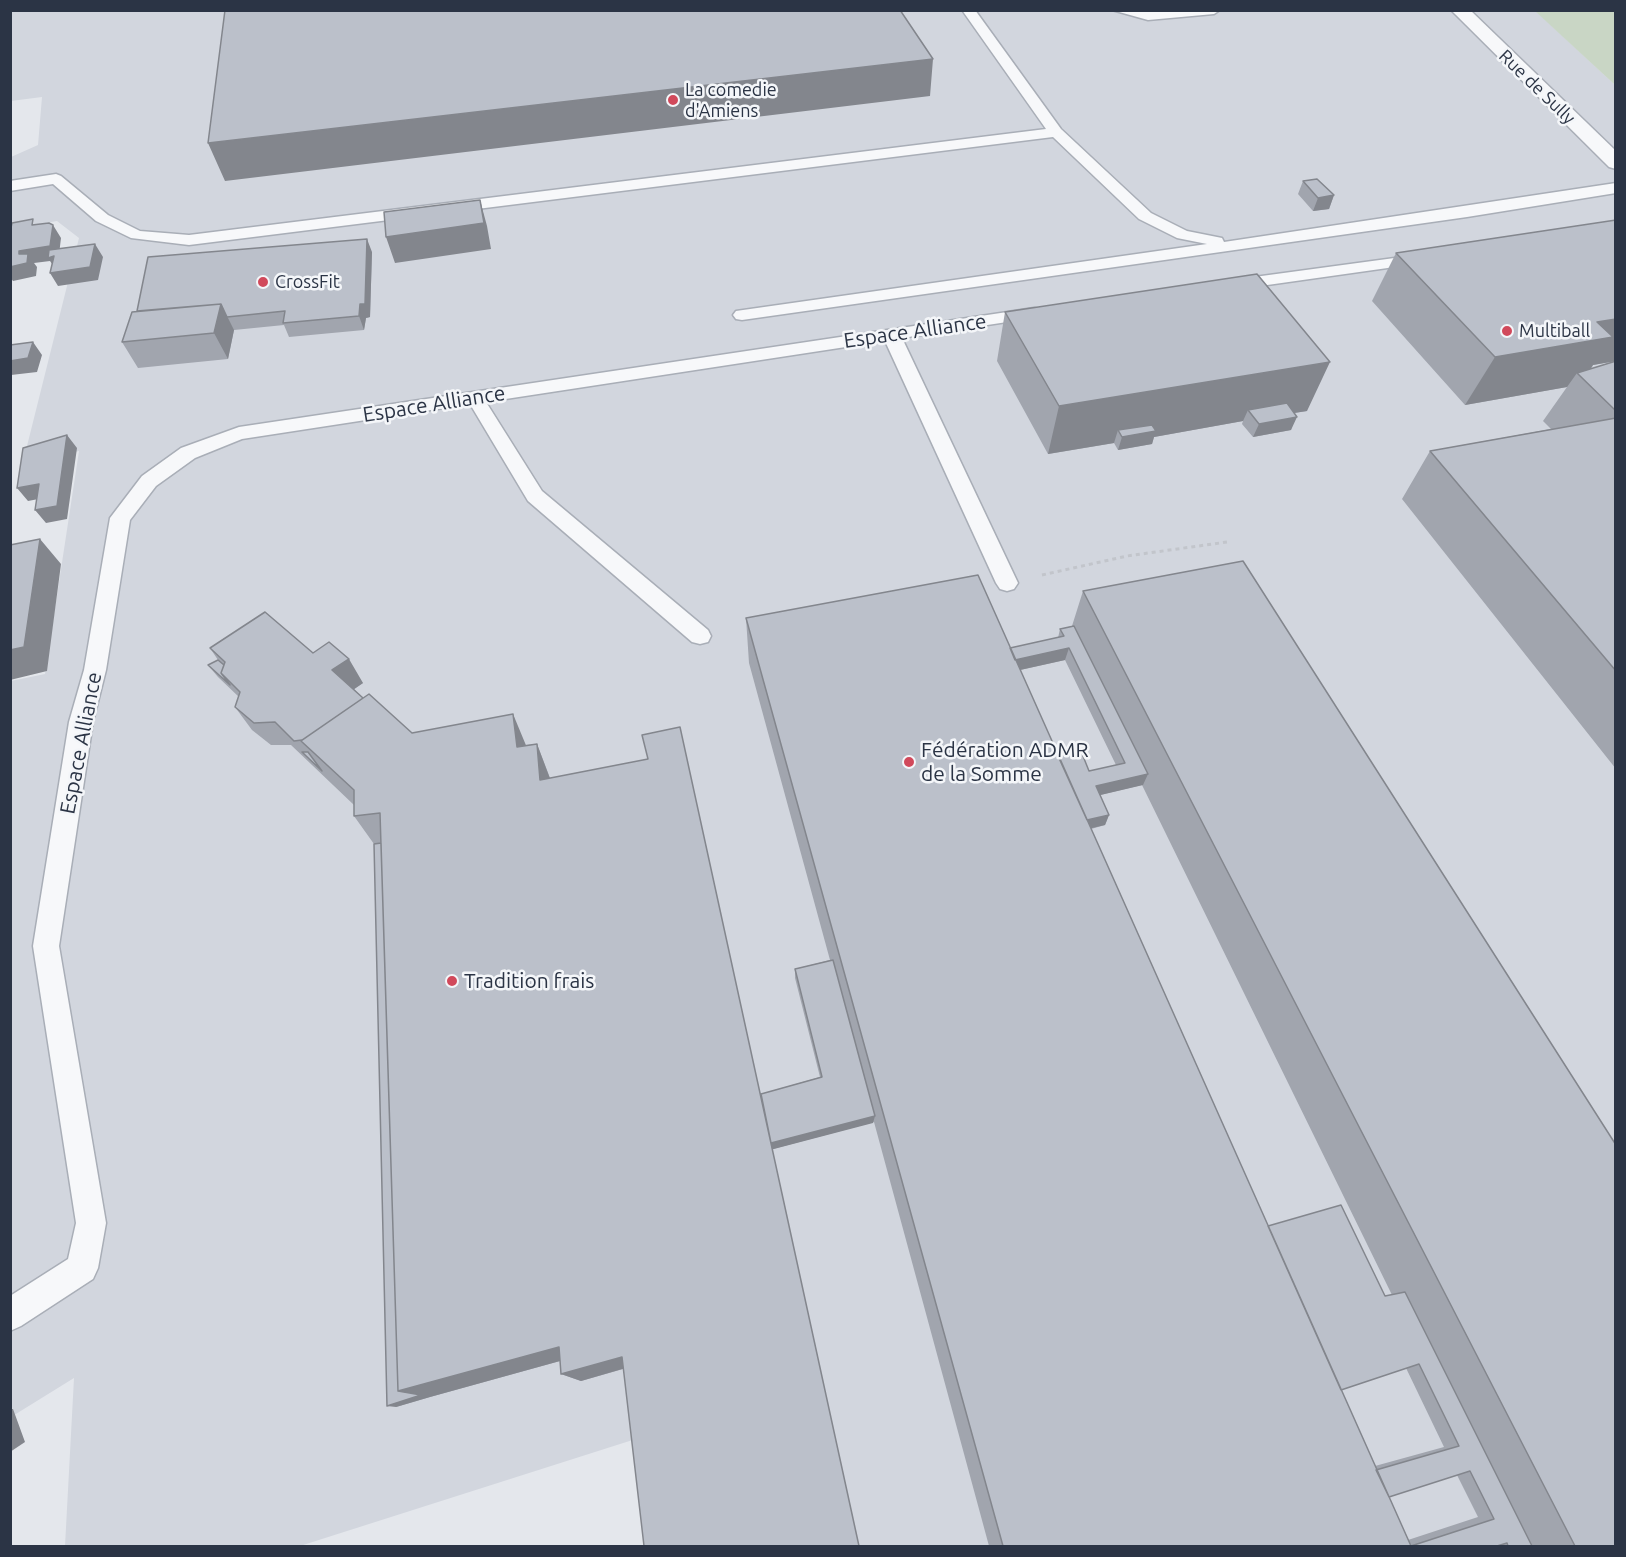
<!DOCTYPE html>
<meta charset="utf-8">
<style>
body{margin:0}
#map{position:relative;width:1626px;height:1557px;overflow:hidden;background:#e4e7ec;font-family:Ubuntu,sans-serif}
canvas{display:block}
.frame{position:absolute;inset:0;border:12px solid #2b3445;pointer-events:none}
</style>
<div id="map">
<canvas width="1626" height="1557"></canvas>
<div class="frame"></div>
</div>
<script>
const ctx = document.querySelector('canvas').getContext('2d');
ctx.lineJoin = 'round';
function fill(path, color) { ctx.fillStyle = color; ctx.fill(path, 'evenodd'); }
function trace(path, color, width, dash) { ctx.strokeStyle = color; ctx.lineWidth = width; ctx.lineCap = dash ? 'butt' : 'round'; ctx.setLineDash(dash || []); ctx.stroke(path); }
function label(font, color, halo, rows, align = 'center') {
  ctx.font = font + ' Ubuntu,sans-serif'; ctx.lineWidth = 5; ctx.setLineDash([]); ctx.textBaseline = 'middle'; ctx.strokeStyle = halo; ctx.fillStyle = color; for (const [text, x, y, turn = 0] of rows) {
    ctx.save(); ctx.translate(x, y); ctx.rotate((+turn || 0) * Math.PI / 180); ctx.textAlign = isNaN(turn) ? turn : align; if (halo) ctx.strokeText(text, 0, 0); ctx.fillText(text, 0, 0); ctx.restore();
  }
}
fill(new Path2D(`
 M1535,10L1615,85V1546H681L664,1430L300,1546H65L74,1378L11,1417V681L45,674L79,451L22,466L79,238L57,221L11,229V157L38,145L42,97L11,101V11Z`), '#d2d6de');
fill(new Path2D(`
 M1535,11H1615V85Z`), '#c9d6c5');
const service = new Path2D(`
 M962,10H975L1061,129L1151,213L1187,231L1222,238L1224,242L1616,183V193L1467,217L742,320L736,319L733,315L736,311L1207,244L1177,238L1139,219L1053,137L189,245L131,238L96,221L53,184L10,191V181L56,174L61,176L108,215L140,231L189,235L1046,129Z
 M1112,10H1220L1214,14L1148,20Z
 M1424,254L1432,259L1430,262L1232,290L1224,285L1232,280Z
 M1034,308L1040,309L1043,313L1040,317L902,338L1018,583L1014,589L1007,591L1000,589L996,583L885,341L486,402L542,491L708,630L711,636L708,642L700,644L692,642L528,501L470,404L242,439L195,458L156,486L130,520L106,670L93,722L59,946L106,1223L98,1268L93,1279L21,1326L10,1331V1296L68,1259L76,1223L33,946L69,722L84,670L110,518L142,476L181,448L239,427Z`);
const minor = new Path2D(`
 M1451,10H1470L1616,151V169L1609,167Z`);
trace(service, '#a9aeb7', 3);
trace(minor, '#a9aeb7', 3);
trace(new Path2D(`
 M1042,575L1127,556L1227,542`), '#c2c5cb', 3, [4, 4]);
fill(service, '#f7f8fa');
fill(minor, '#f7f8fa');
fill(new Path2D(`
 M1303,181L1334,195L1329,209L1313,211L1298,194Z
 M372,252L370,317L366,318L364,330L289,337L284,325L234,330L228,359L138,368L122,342L137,311Z
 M1396,253L1616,361L1593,365L1591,369L1616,361V769L1402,499L1430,451L1551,429L1543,421L1567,387L1465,405L1372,301Z
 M1005,312L1307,411L1294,413L1291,430L1253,437L1242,424L1243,421L1154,437L1152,444L1118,450L1114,443L1048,454L997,361Z
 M1083,591L1616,1546H989L874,1122L773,1149L623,1369L581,1381L561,1374L560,1361L430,1397L396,1407L374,844L354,816V805L291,745H271L252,730L235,707L239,697L218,677L208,665L218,660L210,648L313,653L363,683L354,689L363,698L412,733L526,745L537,744L550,778L761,1094L820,1077L795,978V969L830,960L749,663L746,618L1010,648L1058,638L1060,629L1072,626ZM1065,660L1116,765L1089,771L1058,756L1020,670ZM1142,785L1392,1295L1385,1296L1268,1226L1091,829L1105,825L1109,815L1100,795ZM1406,1368L1444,1447L1375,1466L1341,1390ZM1457,1475L1478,1517L1408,1540L1389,1497Z`), '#a1a5ae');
fill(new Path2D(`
 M933,59L930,96L225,181L208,143Z
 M1334,195L1329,209L1313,211L1318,198Z
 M480,200L487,226L491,249L395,263L386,237Z
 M53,225L61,238L57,271L50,261L34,263L37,267L36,276L13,281L10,277V267L19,251Z
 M367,239L372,252L370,317L366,318L364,330L359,316Z
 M95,244L103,257L98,280L58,286L50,273Z
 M221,304L234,330L228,359L214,333Z
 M1616,319V361L1593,365L1583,379L1577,373L1567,387L1465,405L1495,357L1597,322Z
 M33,342L42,355L37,372L11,375L10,361Z
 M1330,362L1307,411L1255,419L1248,410L1243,421L1154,437L1152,444L1118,450L1122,437L1118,430L1114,443L1048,454L1059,406Z
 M1297,417L1291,430L1253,437L1259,424Z
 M67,435L77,448L67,519L46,523L35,510Z
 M39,484L49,497L28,501L17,488Z
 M40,539L61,564L47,671L10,680V650Z
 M1069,648L1065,660L993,676L996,664Z
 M349,659L363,683L347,694L332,670Z
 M513,714L530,755L517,747Z
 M537,744L552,784L540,780Z
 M1148,774L1143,785L1092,797L1096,786Z
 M1109,815L1105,825L1075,832L1080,822Z
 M875,1116L873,1123L770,1150V1143Z
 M559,1347L578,1356L430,1397L396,1407L387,1406L398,1391Z
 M622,1357L636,1365L581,1381L561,1374Z
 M10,1409H13L25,1442L10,1452Z`), '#83868d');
const building = new Path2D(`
 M225,10H900L933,59L208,143Z
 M1317,179L1334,195L1318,198L1303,181Z
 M480,200L484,223L386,237L384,212Z
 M33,219L32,225L49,223L53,225L50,246L19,251V254H28L27,263L10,267V232L12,223Z
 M1616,220V319L1597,322L1613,337L1495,357L1396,253Z
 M367,239L365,304H360L359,316L283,323L285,311L227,317L221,304L137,311L148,257Z
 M95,244L90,267L50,273L54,256L48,258L49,250Z
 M1257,274L1330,362L1059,406L1005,312Z
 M221,304L214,333L122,342L132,312Z
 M33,342L28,358L10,361V345Z
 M1616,361V411L1577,373Z
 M1287,403L1297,417L1259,424L1248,410Z
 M1616,418V671L1430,451Z
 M1152,425L1156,431L1122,437L1118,430Z
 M67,435L57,506L35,510L39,484L17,488L23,448Z
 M40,539L24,647L10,650V545Z
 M1243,561L1616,1145V1546H1575L1083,591Z
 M978,575L1411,1546H1003L746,618Z
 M265,612L313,653L329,642L349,659L332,670L363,698L302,740L294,741L275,722L254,723L235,707L240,692L221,673L225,662L210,648Z
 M1074,626L1148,774L1096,786L1109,815L1087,820L1058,756L1081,751L1089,771L1125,763L1069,648L1015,660L1010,648L1064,636L1060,629Z
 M218,660L224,665L221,673L230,685L208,665Z
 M369,694L412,733L513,714L517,747L537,744L540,780L648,759L642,735L680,727L859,1546H644L622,1357L561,1374L559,1347L398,1391L380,813L354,816V790L301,741Z
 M302,752H308L322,771Z
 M381,843L398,1391L421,1395L387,1406L374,844Z
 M833,960L875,1116L771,1143L761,1094L822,1077L795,969Z
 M1341,1205L1385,1296L1405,1292L1532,1546H1508L1507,1543L1497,1546H1411L1494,1519L1470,1471L1389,1497L1376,1470L1459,1446L1419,1364L1341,1390L1268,1226Z`);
fill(building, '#bbc0ca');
trace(building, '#83868d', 1.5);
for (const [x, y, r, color] of [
 [673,100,6,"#d1495b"],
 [263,282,6,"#d1495b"],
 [1507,331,6,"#d1495b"],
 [909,762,6,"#d1495b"],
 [452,981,6,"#d1495b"]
]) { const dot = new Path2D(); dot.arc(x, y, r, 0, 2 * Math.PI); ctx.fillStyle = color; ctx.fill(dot); trace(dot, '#f4f6f9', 2); }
label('18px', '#2b3445', '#f4f6f9', [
 ["Rue de Sully",1537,87,44]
]);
label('18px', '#2b3445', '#f4f6f9', [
 ["La comedie",685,90],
 ["d'Amiens",685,111],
 ["CrossFit",275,282],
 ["Multiball",1519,331]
], 'left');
label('21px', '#2b3445', '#f4f6f9', [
 ["Espace Alliance",915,331,-8],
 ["Espace Alliance",434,404,-9],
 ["Espace Alliance",81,743,-79]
]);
label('21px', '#2b3445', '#f4f6f9', [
 ["Fédération ADMR",921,750],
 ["de la Somme",921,774],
 ["Tradition frais",464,981]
], 'left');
</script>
